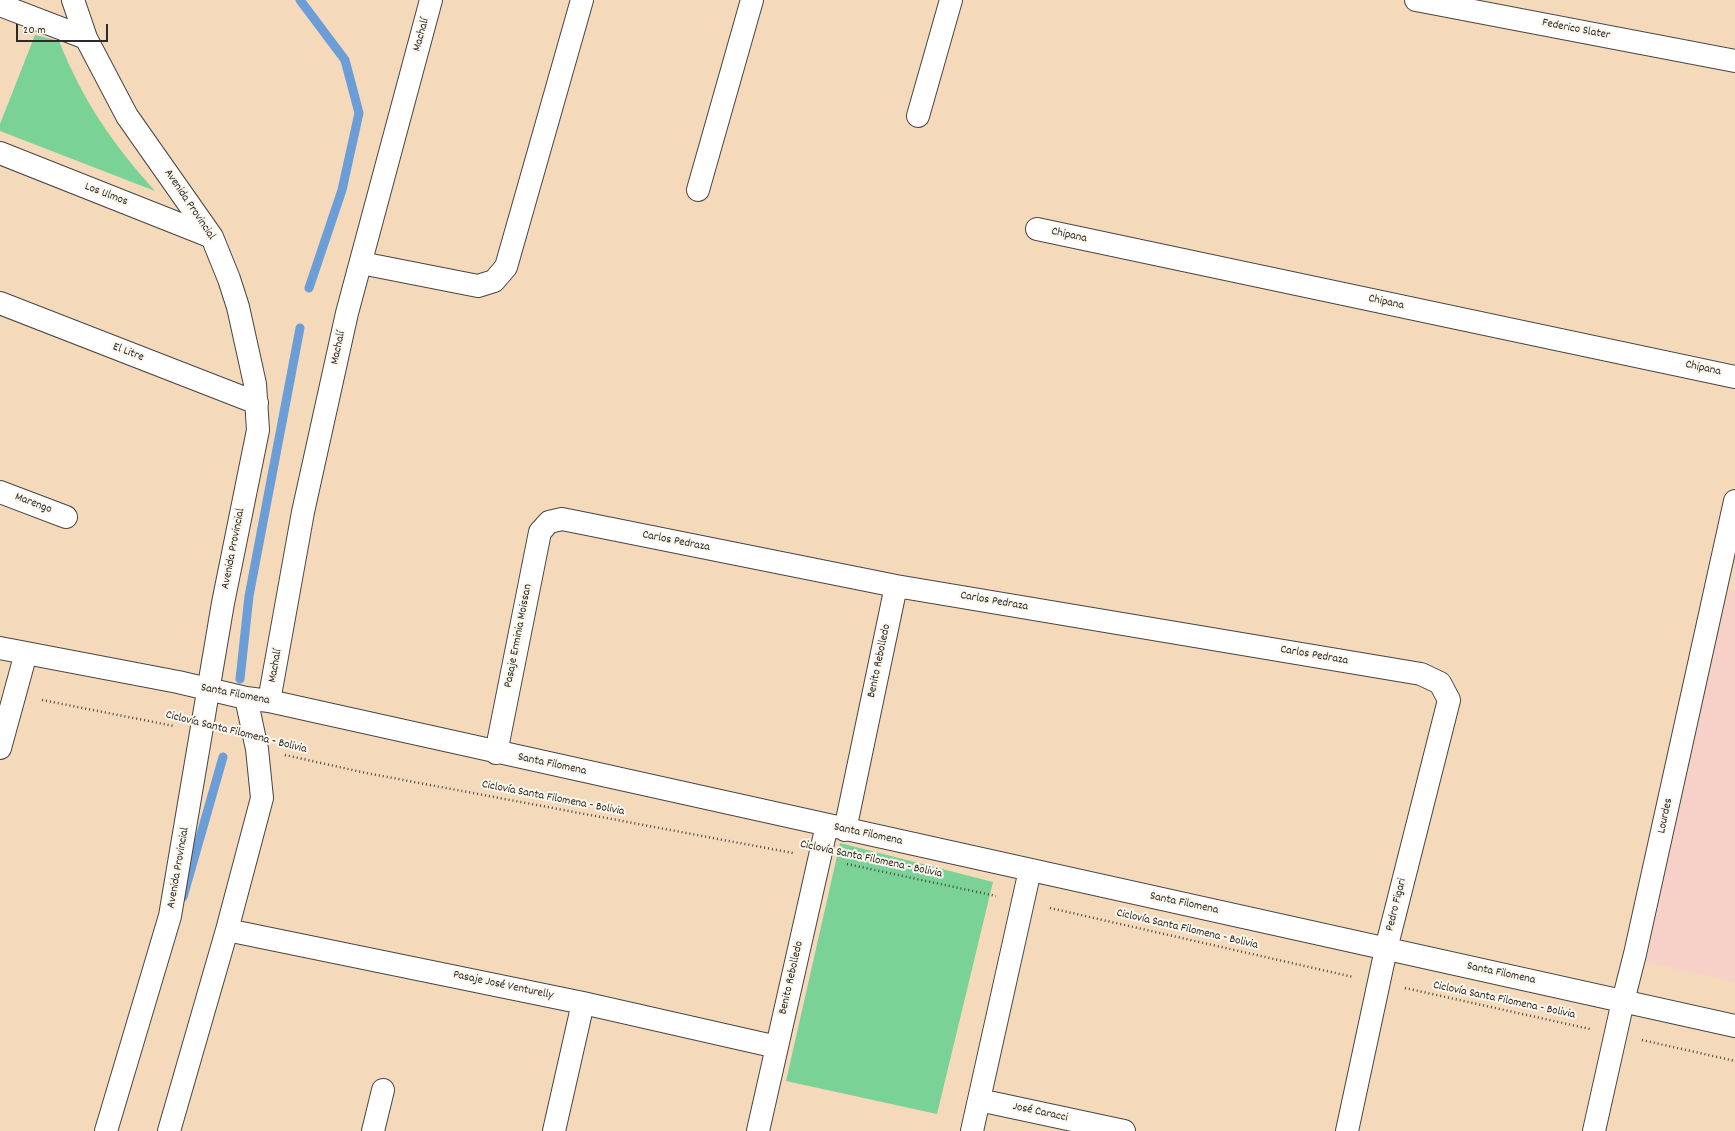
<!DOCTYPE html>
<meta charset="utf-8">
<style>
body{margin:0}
#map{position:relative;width:1735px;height:1131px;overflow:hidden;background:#f4d9bb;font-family:Dekko,sans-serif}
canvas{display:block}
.scale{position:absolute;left:16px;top:24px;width:92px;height:18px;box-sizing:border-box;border:2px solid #2b2b2b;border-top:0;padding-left:5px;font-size:12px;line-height:14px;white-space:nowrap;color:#2b2b2b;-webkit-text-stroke:3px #fbf7ec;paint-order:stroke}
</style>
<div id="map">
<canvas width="1735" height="1131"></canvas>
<div class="scale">20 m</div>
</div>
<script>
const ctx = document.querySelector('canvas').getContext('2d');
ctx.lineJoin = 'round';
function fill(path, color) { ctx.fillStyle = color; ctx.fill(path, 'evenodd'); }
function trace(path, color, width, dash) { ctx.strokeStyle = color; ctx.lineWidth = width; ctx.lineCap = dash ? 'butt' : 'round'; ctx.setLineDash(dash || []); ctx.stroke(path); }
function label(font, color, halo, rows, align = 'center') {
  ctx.font = font + ' Dekko,sans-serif'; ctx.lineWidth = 4; ctx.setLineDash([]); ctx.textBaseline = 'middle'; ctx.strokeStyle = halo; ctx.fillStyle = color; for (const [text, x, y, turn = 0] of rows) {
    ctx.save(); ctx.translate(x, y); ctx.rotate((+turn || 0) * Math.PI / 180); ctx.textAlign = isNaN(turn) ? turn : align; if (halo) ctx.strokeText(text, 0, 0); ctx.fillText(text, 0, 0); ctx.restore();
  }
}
fill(new Path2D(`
 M1723,589L1735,592V982L1646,962Z`), '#f7d1c7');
fill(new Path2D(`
 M35,35L59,41C83,101 112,143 155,191L0,131V124Z
 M840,843L993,882L937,1114L786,1081Z`), '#7ad297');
trace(new Path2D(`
 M300,0L345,60L359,113L342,190L309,288
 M240,679L249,596L300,328
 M183,897L223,757`), '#6b9ed6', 9);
const minor = new Path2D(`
 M73,0L86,38L127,116L212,237L229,279L238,307L255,384L258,430L223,603L170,916L106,1131
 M1416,0L1735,61
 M0,5L86,38
 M918,116L951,0
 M0,153L212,237
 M698,190L752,0
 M1037,229L1735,377
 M361,263L478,286L494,281L506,267L582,0
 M0,303L257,403
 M0,492L66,517
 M0,648L178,682L246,698L269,701L1735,1026
 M269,701L303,512L347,313L431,0
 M0,748L26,653
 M496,753L540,532L549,522L562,519L896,586L1421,674L1440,683L1449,700L1386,949L1347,1131
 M845,830L896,586
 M227,930L583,1003L777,1047
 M979,1100L1124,1131
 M169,1131L227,930L262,798L257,749L246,698
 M373,1131L383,1090
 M554,1131L583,1003
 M758,1131L827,825
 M972,1131L1030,870
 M1594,1131L1623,1001L1635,954L1735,501`);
trace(minor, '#494541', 24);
trace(new Path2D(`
 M42,700L174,726
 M285,755L366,773L793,853
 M847,864L996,896
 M1050,908L1353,977
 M1405,988L1590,1029
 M1642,1040L1735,1061`), '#494541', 2.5, [1, 3]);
trace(minor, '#fff', 22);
label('12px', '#2b2b2b', '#fbf7ec', [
 ["Federico Slater",1576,30,11],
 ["Machalí",422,35,-75],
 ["Los Ulmos",106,195,21],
 ["Avenida Provincial",189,205,56],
 ["Chipana",1069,236,12],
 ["Chipana",1386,303,12],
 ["Machalí",339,348,-78],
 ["El Litre",128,353,21],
 ["Chipana",1703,369,12],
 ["Marengo",33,504,21],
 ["Carlos Pedraza",676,542,11],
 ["Avenida Provincial",234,549,-79],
 ["Carlos Pedraza",994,602,10],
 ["Pasaje Erminia Moissan",519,636,-79],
 ["Carlos Pedraza",1314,656,10],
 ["Benito Rebolledo",880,661,-78],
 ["Machalí",276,666,-80],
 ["Santa Filomena",235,695,11],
 ["Ciclovía Santa Filomena - Bolivia",236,733,14],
 ["Santa Filomena",552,765,12],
 ["Ciclovía Santa Filomena - Bolivia",553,799,11],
 ["Lourdes",1666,816,-78],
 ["Santa Filomena",868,835,12],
 ["Ciclovía Santa Filomena - Bolivia",871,860,12],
 ["Avenida Provincial",179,868,-80],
 ["Santa Filomena",1184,904,12],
 ["Pedro Figari",1397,905,-76],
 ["Ciclovía Santa Filomena - Bolivia",1187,930,13],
 ["Santa Filomena",1501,974,12],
 ["Benito Rebolledo",792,978,-77],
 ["Pasaje José Venturelly",503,986,12],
 ["Ciclovía Santa Filomena - Bolivia",1504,1001,12],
 ["José Caracci",1040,1113,12]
]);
</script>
